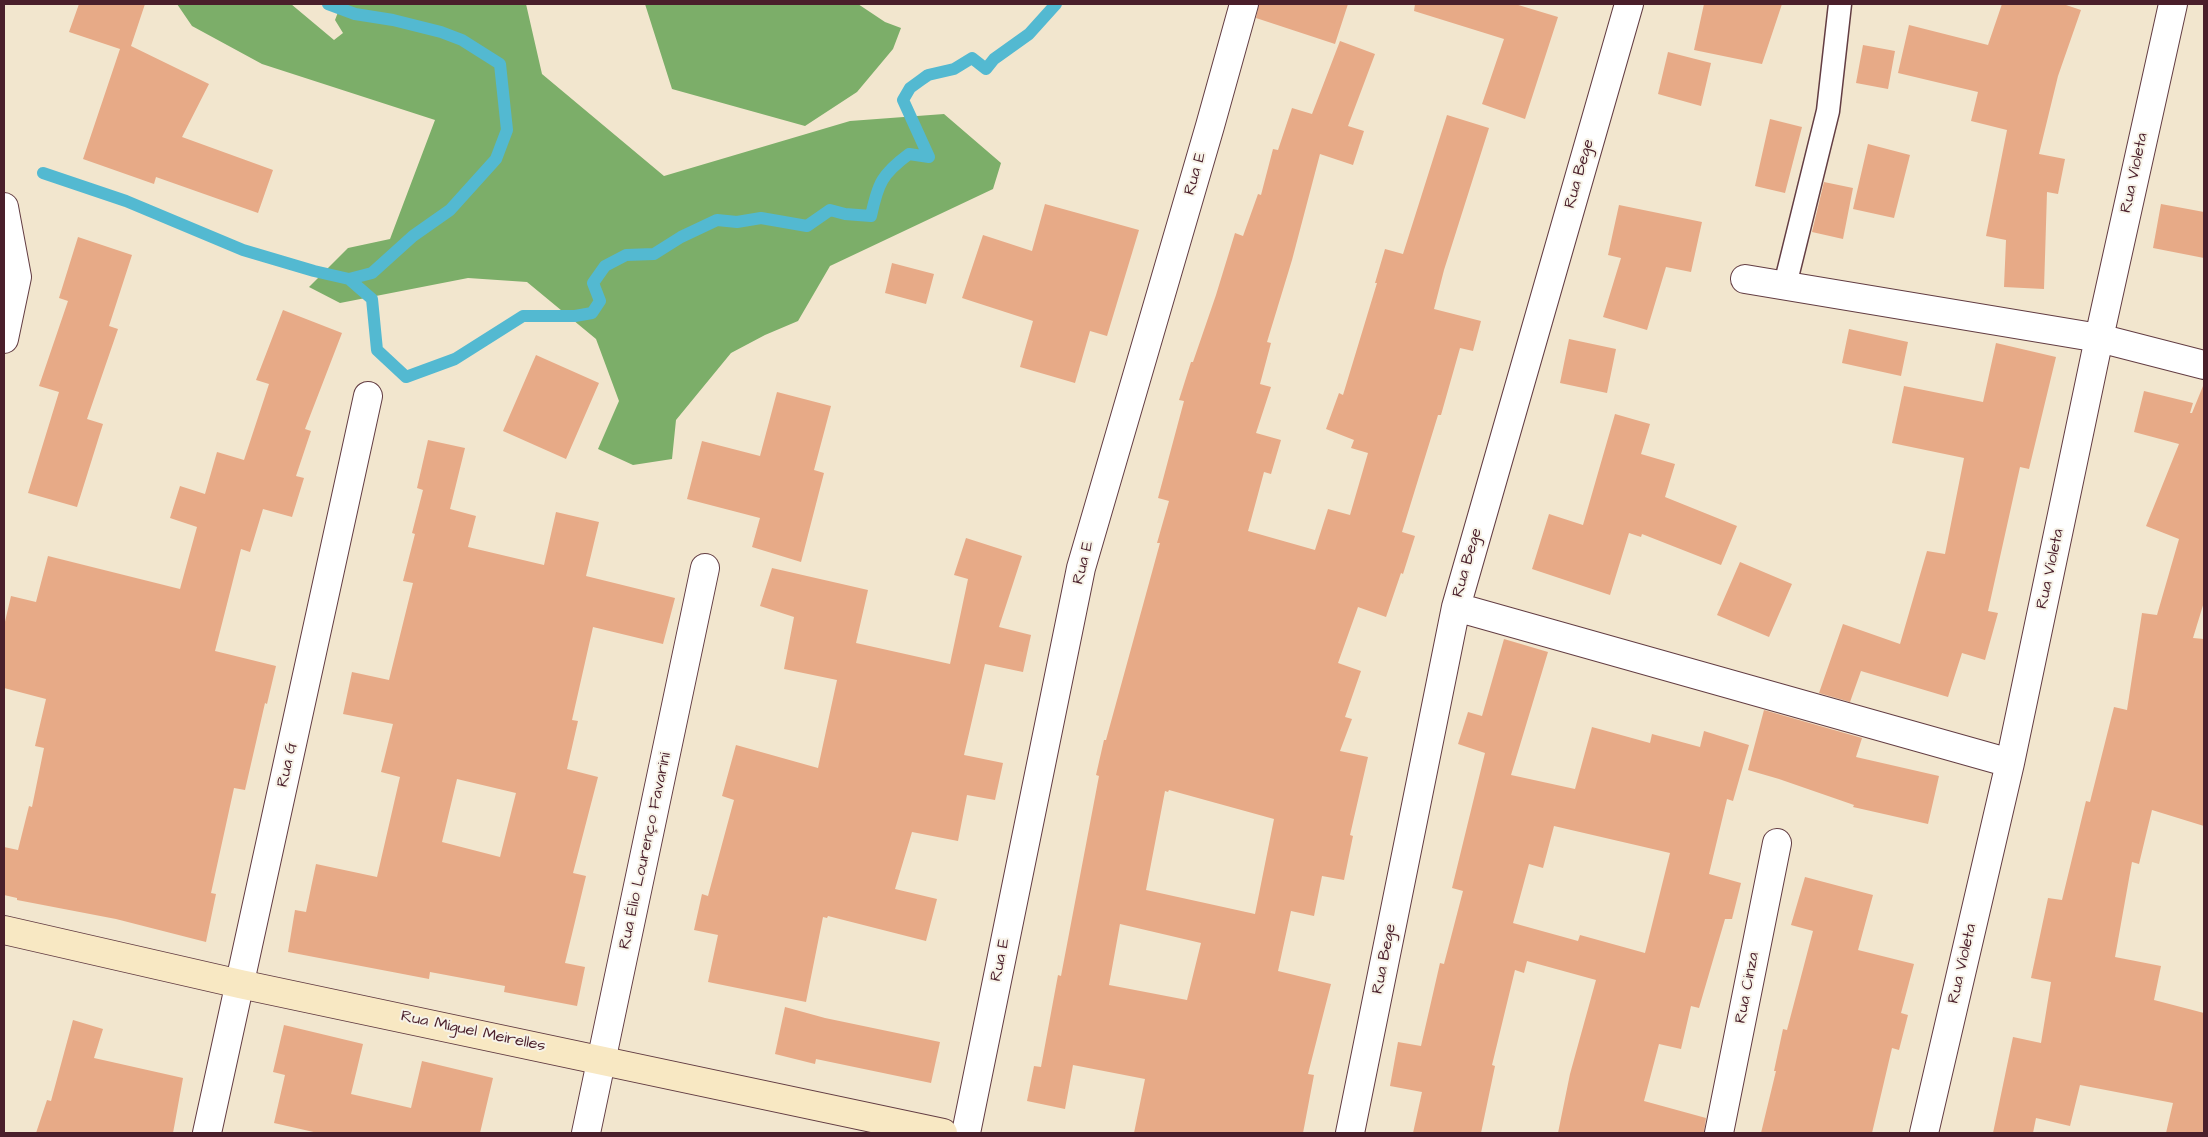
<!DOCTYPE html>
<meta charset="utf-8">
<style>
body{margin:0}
#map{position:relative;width:2208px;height:1137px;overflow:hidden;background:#f2e6ce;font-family:"Architects Daughter",sans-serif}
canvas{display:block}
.frame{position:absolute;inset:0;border:5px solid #4a1f2b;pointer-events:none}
</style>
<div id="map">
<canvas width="2208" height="1137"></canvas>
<div class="frame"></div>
</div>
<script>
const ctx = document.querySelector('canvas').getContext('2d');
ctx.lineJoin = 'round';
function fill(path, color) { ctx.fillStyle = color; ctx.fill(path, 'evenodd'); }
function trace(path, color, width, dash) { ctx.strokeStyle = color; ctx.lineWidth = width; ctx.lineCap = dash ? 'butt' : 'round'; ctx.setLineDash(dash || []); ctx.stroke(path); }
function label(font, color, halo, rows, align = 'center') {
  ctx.font = font + ' "Architects Daughter",sans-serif'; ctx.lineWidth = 4; ctx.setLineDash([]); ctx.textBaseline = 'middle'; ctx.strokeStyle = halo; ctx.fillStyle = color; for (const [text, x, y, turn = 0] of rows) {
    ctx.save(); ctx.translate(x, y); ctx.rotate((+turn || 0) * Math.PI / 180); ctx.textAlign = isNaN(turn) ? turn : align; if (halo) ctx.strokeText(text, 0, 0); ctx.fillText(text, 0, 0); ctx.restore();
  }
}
fill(new Path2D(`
 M177,4H291L334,40L343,33L335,20L340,7L338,4H526L542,74L664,176L850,121L944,114L1001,163L993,189L830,266L798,321L765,335L731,353L676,420L672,459L633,465L598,449L619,401L596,339L527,282L468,278L340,303L309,287L348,248L390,239L435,120L262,64L192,26Z
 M645,4H858L885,22L901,28L893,49L857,92L805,126L672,89Z`), '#7cae69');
trace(new Path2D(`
 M328,4L355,14L393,20L441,32L462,40L500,64L507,130L496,159L450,210L413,236L372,273L349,279
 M43,173L126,201L243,250L314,271L349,279L372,299L377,350L406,377L455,359L523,316H575L592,313L600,301L593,283L605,266L626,255L654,254L681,237L717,220L737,222L761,218L807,226L830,210L845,214L871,216C878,183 882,174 909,154L929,157L903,100L910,88L921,80L928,75L954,69L972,58L986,69L994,59L1029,34L1056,4`), '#53b9d1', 12);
fill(new Path2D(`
 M79,4H145L131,46L209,84L182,137L273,170L258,213L156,177L154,184L83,159L120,49L69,32Z
 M1259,4H1348L1335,44L1256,18Z
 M1415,4H1515L1558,17L1525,119L1482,104L1504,39L1414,11Z
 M1704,4H1782L1762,64L1694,50Z
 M2002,4H2063L2081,10L2058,76L2039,154L2065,159L2058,194L2047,192L2044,289L2004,287L2006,240L1986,236L2007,130L1971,121L1978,92L1898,73L1909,25L1988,45Z
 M1340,41L1375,54L1348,126L1364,131L1353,165L1320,154L1292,260L1267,342L1271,343L1260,384L1271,387L1256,433L1281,440L1271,474L1264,472L1248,531L1315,550L1328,509L1350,515L1368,453L1351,448L1354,440L1326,429L1339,393L1343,395L1377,283H1375L1385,249L1403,254L1447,115L1489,128L1444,270L1434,309L1481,321L1473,351L1460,348L1441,415H1438L1402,532L1415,536L1403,574L1401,573L1386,617L1358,607L1338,663L1361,671L1345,717L1352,719L1340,751L1368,757L1350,835L1353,836L1344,880L1322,876L1314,916L1291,911L1278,971L1331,984L1308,1074L1314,1075L1303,1133H1134L1145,1079L1073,1065L1065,1109L1027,1101L1034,1066L1041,1067L1058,975L1061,976L1099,776L1096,775L1104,740H1106L1160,543H1157L1169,501L1158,498L1184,401L1179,400L1191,362H1193L1216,295L1235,233L1243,236L1258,194L1261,195L1273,149L1278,150L1292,108L1312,114ZM1169,790L1274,819L1255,914L1146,890L1165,791L1168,792ZM1120,924L1201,943L1187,1000L1109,985Z
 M1863,45L1895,51L1888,89L1856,83Z
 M1668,52L1711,63L1701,106L1658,94Z
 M1770,119L1802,127L1785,193L1755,186Z
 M1868,144L1910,155L1894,218L1853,209Z
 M1824,182L1853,188L1843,239L1812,232Z
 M1045,204L1139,230L1107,336L1090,331L1075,383L1020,367L1033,321L962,298L983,235L1032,251Z
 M2161,204L2204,212V258L2153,248Z
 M1619,205L1702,222L1691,272L1666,267L1647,330L1603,317L1621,258L1608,255Z
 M78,237L132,255L109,326L118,329L87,419L103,424L77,507L28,493L59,392L39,386L68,301L59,298Z
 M892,263L934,274L926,304L885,293Z
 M283,310L342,333L305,429L311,431L296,476L304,478L292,517L263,509L250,552L241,549L215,651L276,666L267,704L265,703L245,790L234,788L211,893L216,894L206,942L116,919L17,900V898L4,895V847L18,850L29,806L32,807L44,748L35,746L46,699L4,688V626L11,596L36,602L48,556L180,589L197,527L170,518L180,486L205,494L217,452L244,460L269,384L256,380Z
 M1849,329L1908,342L1901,376L1842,363Z
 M1569,339L1616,349L1607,393L1560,383Z
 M1996,343L2056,357L2029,469L2020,467L1988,611L1998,613L1985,660L1962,653L1948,697L1861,671L1850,702L1819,693L1843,624L1900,644L1927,551L1945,554L1964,458L1892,443L1904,386L1983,402Z
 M536,355L599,383L566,459L503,431Z
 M2203,386L2204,602L2193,638L2204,639V826L2152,810L2139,864L2132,862L2115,957L2161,966L2154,1000L2204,1013V1133H2166L2173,1103L2080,1085L2070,1126L2036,1118L2033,1133H1993L2013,1037L2041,1043L2051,982L2031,978L2048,898L2062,900L2086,801L2090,802L2114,707L2127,710L2142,613L2157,615L2179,539L2146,526L2179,444L2134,432L2144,391L2193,403L2190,413H2192Z
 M777,392L831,406L814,470L824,473L801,562L752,547L760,518L687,499L702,441L760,456Z
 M1615,414L1650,424L1641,454L1675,464L1665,497L1737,526L1721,565L1642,534L1641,537L1629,533L1610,595L1532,569L1549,514L1583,525Z
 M428,440L465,448L450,509L476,516L468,547L544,565L556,512L599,522L586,576L675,598L663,644L593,627L572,720L578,721L567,769L598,777L573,873L586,876L565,963L585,967L577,1006L504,992L505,986L430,972L429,979L288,952L295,910L306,912L316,864L377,877L400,777L381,772L393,724L343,714L352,672L389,680L413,583L403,581L415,534L412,533L423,490L417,488ZM457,779L516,793L500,857L442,842Z
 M966,538L1022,556L999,627L1031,635L1023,672L985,664L964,755L1003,763L995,800L967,795L958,841L912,832L895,889L937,899L926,941L828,916L827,918L823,917L806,1002L708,982L718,935L694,930L702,894L708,896L734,800L722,796L736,745L818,768L837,680L784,669L794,617L760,606L772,568L868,590L856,643L950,664L968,579L954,575Z
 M1740,562L1792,584L1769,637L1717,615Z
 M1504,639L1548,652L1511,775L1575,789L1592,727L1650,743L1652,734L1700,747L1704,731L1749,745L1733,801L1727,799L1709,874L1741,883L1732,919H1725L1699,1008L1691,1006L1681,1049L1659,1044L1644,1101L1706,1118L1704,1133H1558L1570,1074L1596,980L1527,961L1524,973L1515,970L1492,1065L1495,1066L1481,1133H1413L1422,1092L1390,1086L1398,1042L1421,1046L1440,963L1444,964L1463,891L1452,888L1485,753L1458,744L1468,712L1482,716ZM1554,826L1670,853L1645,953L1580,935L1578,941L1513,923L1529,864L1543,868Z
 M1764,710L1862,738L1856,757L1939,776L1928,824L1853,807L1854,805L1779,779L1748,770Z
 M1805,877L1873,895L1858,950L1914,964L1901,1013L1908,1015L1899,1050L1892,1048L1872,1133H1761L1776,1071H1774L1783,1029L1787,1030L1813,931L1791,925Z
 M785,1007L825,1018L940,1042L931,1083L816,1059L815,1064L775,1054Z
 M73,1020L103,1029L94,1058L183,1078L173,1133H36L47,1100L51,1101Z
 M284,1025L363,1044L351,1094L411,1108L422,1061L493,1078L480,1133H318L274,1123L285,1075L273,1072Z`), '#e7aa87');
const lane = new Path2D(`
 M1785,285L1828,111L1840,4`);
const street = new Path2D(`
 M4,207L17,277L4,339
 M1745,279L2099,338L2204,365
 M1456,607L2010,763
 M207,1133L368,396
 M586,1133L705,568
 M966,1133L1081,568L1210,126L1244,4
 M1350,1133L1456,607L1629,4
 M1719,1133L1777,843
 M1924,1133L2010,763L2099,338L2173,4`);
const secondary = new Path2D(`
 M4,930L240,984L943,1133`);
trace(lane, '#633d43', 25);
trace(street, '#633d43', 30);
trace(secondary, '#633d43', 30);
trace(lane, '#fff', 22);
trace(street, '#fff', 28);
trace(secondary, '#f8e8c3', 28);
label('16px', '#4a1f2b', '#f7f3e8', [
 ["Rua Violeta",2135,173,-78],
 ["Rua E",1196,174,-74],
 ["Rua Bege",1580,174,-74],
 ["Rua E",1084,563,-76],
 ["Rua Bege",1468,563,-74],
 ["Rua Violeta",2051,569,-78],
 ["Rua G",288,765,-78],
 ["Rua Élio Lourenço Favarini",646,851,-78],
 ["Rua Bege",1385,959,-79],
 ["Rua E",1001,960,-78],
 ["Rua Violeta",1963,964,-77],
 ["Rua Cinza",1748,988,-79],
 ["Rua Miguel Meirelles",473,1032,12]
]);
</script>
